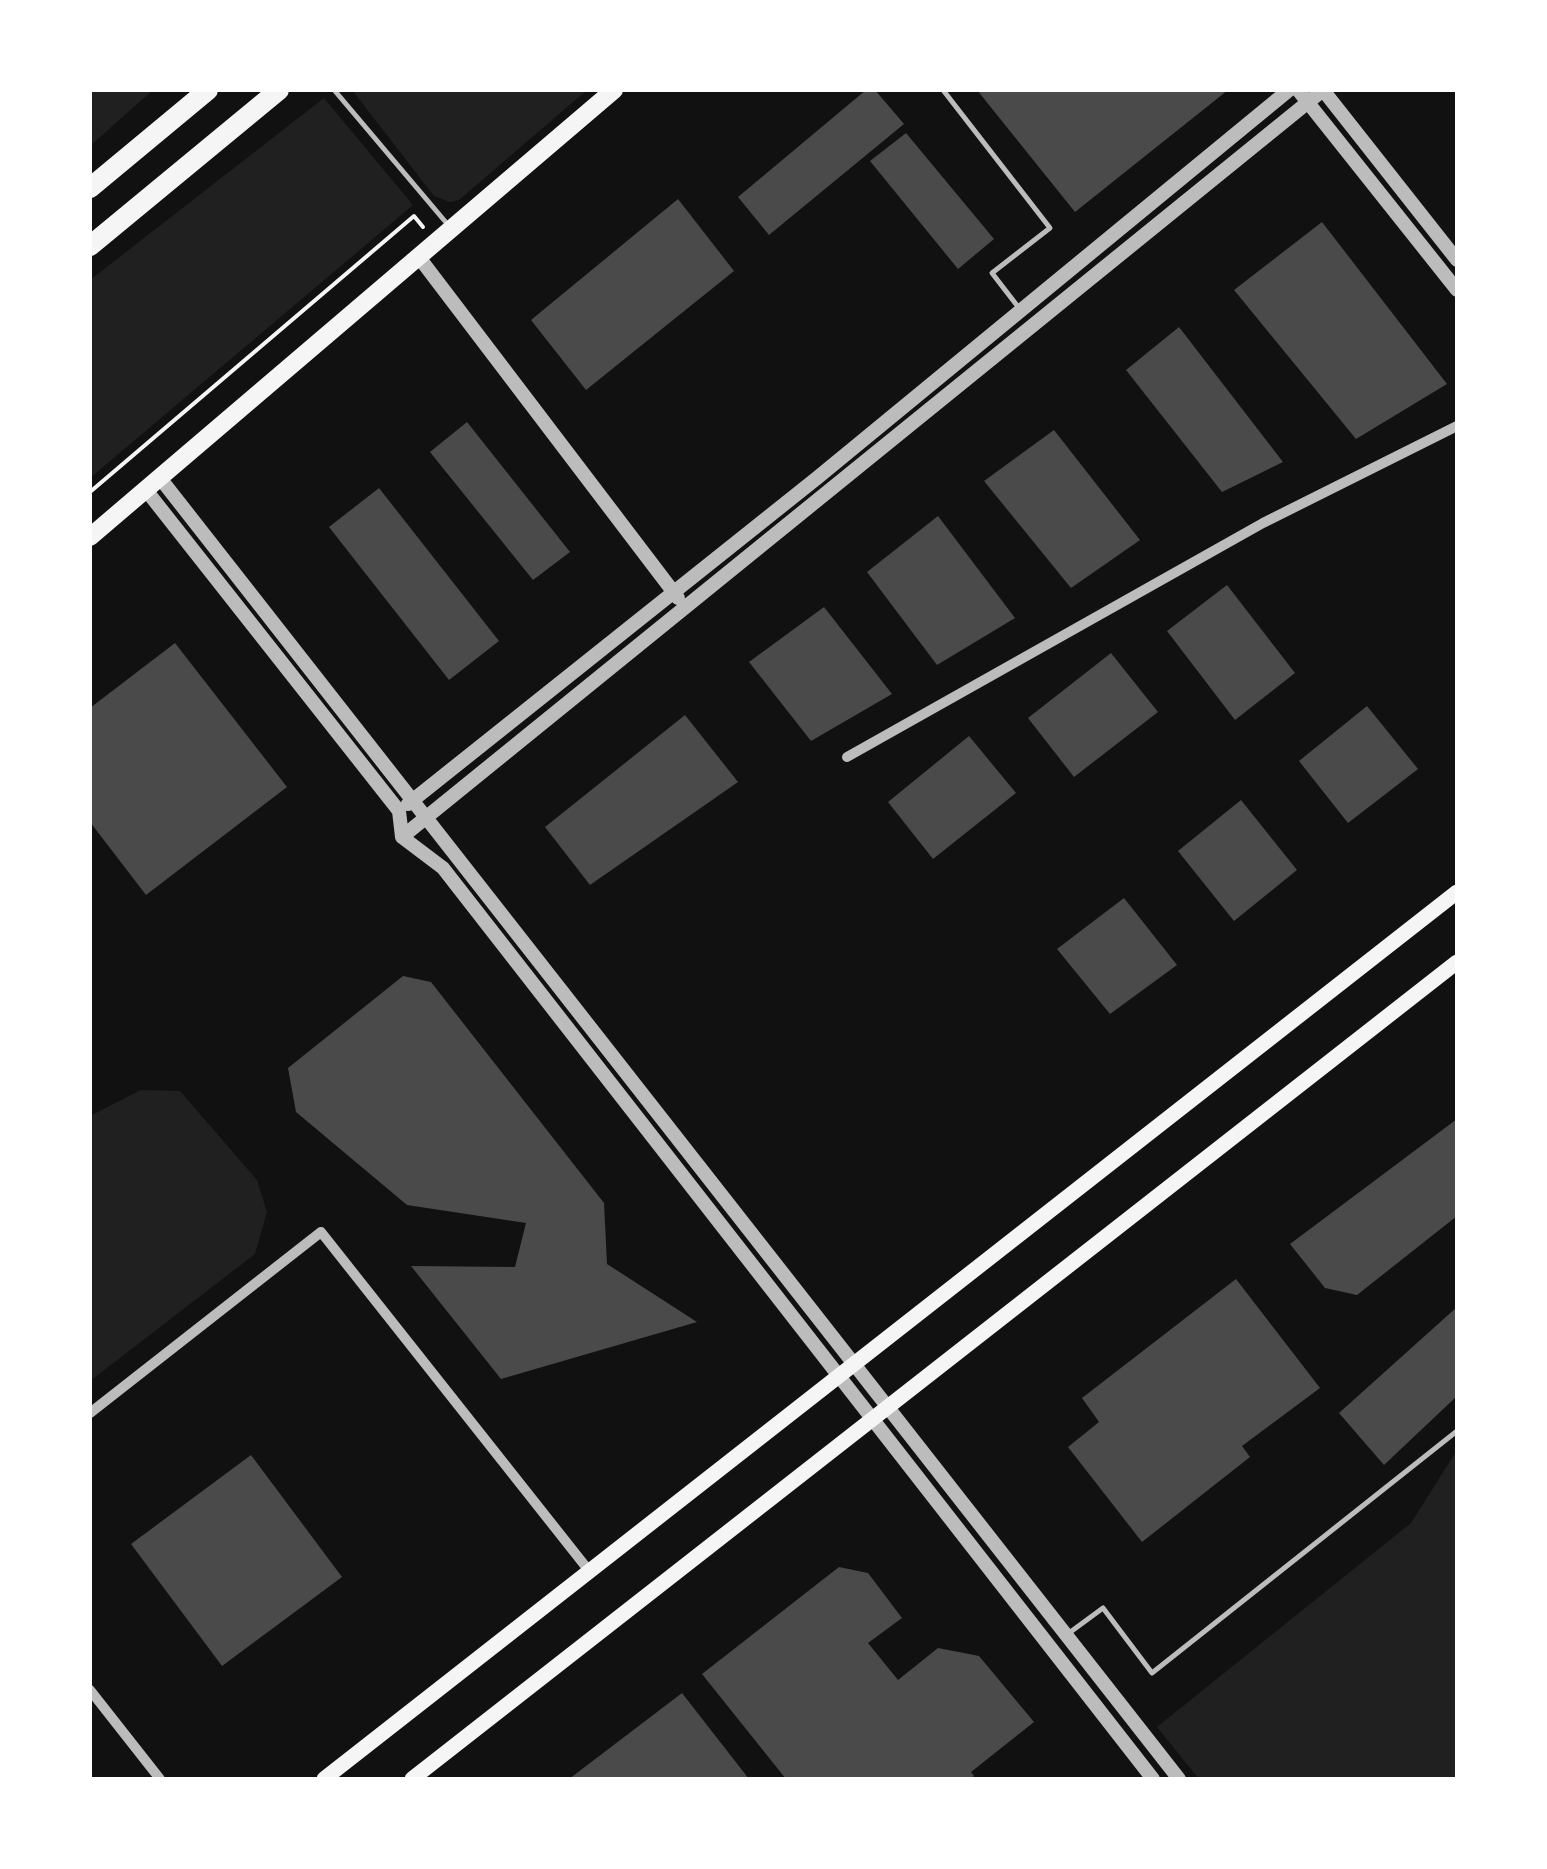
<!DOCTYPE html>
<style>
body{margin:0}
#map{position:relative;width:1547px;height:1869px;overflow:hidden;background:#111;font-family:"Exo 2",sans-serif}
canvas{display:block}
.frame{position:absolute;inset:0;border:92px solid #fff;pointer-events:none}
</style>
<div id="map">
<canvas width="1547" height="1869"></canvas>
<div class="frame"></div>
</div>
<script>
const ctx = document.querySelector('canvas').getContext('2d');
ctx.lineJoin = 'round';
function fill(path, color) { ctx.fillStyle = color; ctx.fill(path, 'evenodd'); }
function trace(path, color, width, dash) { ctx.strokeStyle = color; ctx.lineWidth = width; ctx.lineCap = dash ? 'butt' : 'round'; ctx.setLineDash(dash || []); ctx.stroke(path); }
fill(new Path2D(`
 M90,90H153L90,146Z
 M352,90H587L459,200L450,202L434,196Z
 M324,98L413,205L90,478V280Z
 M141,1090L180,1091L257,1180L267,1212L255,1254L90,1381V1116Z
 M1457,1450V1779H1199L1157,1727L1411,1523Z`), '#202020');
fill(new Path2D(`
 M866,90H875L904,124L769,235L738,197Z
 M977,90H1228L1075,212Z
 M906,133L994,239L958,269L870,161Z
 M678,199L734,271L586,390L531,320Z
 M1322,222L1447,384L1356,439L1234,290Z
 M1179,327L1283,462L1222,492L1126,370Z
 M467,422L570,552L533,580L430,452Z
 M1054,430L1140,540L1071,588L984,481Z
 M379,488L499,641L449,680L329,527Z
 M938,516L1015,618L937,665L867,572Z
 M1227,585L1295,673L1235,720L1167,631Z
 M824,607L892,694L811,741L749,662Z
 M175,643L287,787L146,895L90,822V708Z
 M1111,653L1158,712L1074,777L1028,718Z
 M1367,706L1418,769L1348,823L1299,761Z
 M685,715L738,782L590,885L545,827Z
 M969,736L1016,793L933,859L888,802Z
 M1241,800L1297,870L1234,921L1178,851Z
 M1124,898L1177,965L1110,1014L1057,949Z
 M403,976L431,982L604,1203L607,1264L697,1322L501,1379L411,1266L515,1267L526,1223L407,1205L296,1112L288,1068Z
 M1457,1119V1216L1357,1295L1325,1288L1290,1244Z
 M1236,1279L1320,1388L1242,1446L1250,1457L1142,1542L1068,1447L1099,1422L1082,1398Z
 M1457,1307V1396L1384,1465L1339,1413Z
 M251,1455L342,1577L222,1666L131,1544Z
 M839,1567L868,1573L902,1618L868,1643L898,1680L938,1648L979,1656L1034,1722L971,1772L974,1776L970,1779H786L702,1674Z
 M682,1693L749,1779H569Z`), '#4a4a4a');
trace(new Path2D(`
 M90,492L414,216L423,227`), '#f5f5f5', 4);
trace(new Path2D(`
 M943,90L1050,228L992,273L1019,308
 M335,91L449,226
 M1069,1633L1103,1608L1152,1673L1457,1431`), '#bcbcbc', 5);
trace(new Path2D(`
 M847,757L1263,523L1457,426
 M90,1413L321,1232L590,1572
 M90,1690L160,1779`), '#bcbcbc', 10);
trace(new Path2D(`
 M1298,90L1457,290
 M418,256L678,598
 M160,478L1179,1779
 M146,490L399,811L402,837L443,868L1153,1779
 M408,804L817,478L1289,90
 M402,837L1323,90L1457,260`), '#bcbcbc', 14);
trace(new Path2D(`
 M324,1779L1457,892
 M412,1779L1457,962`), '#f5f5f5', 15);
trace(new Path2D(`
 M90,537L614,90`), '#f5f5f5', 18);
trace(new Path2D(`
 M90,188L208,90
 M90,246L279,90`), '#f5f5f5', 20);
</script>
